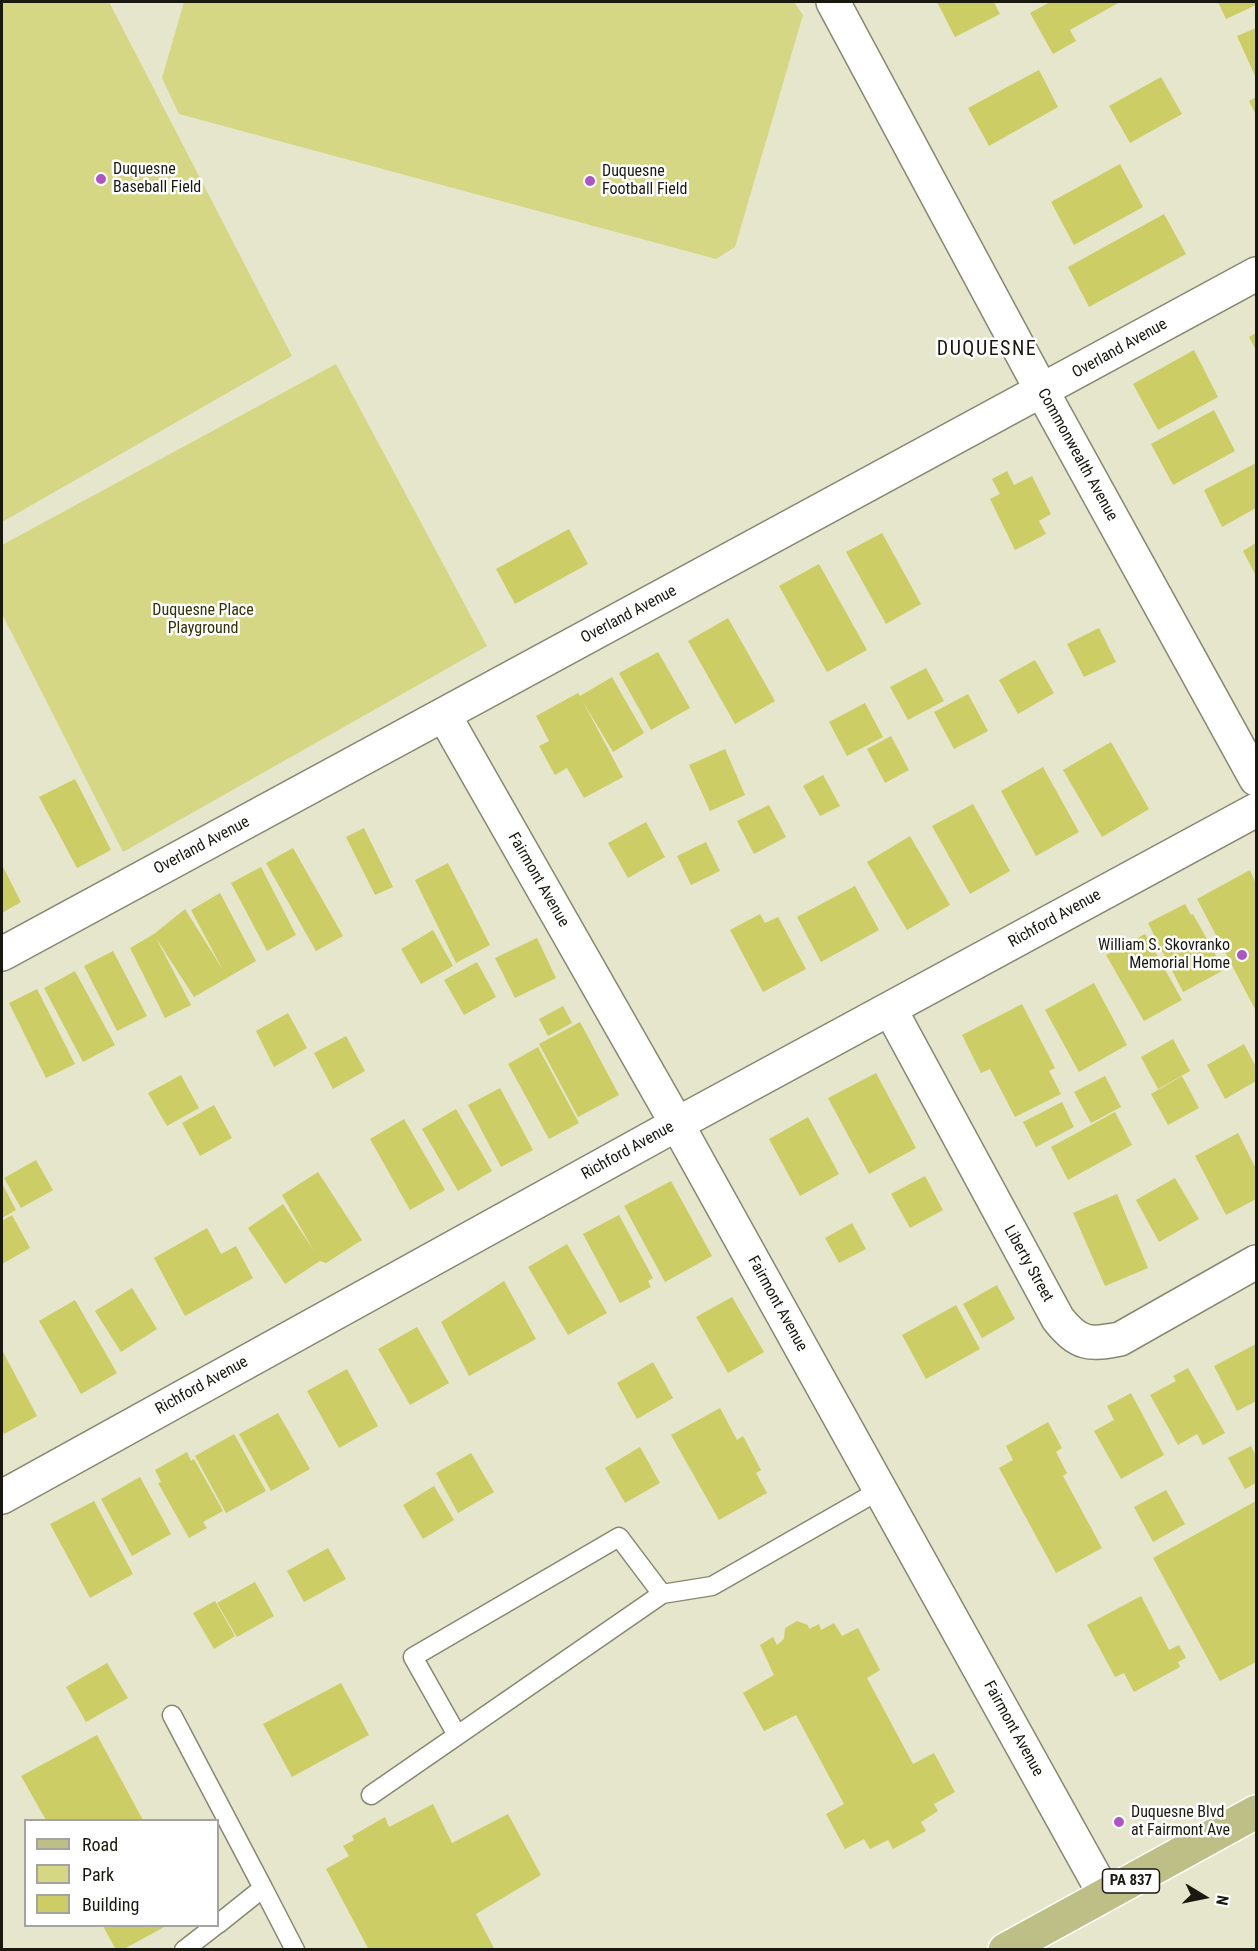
<!DOCTYPE html>
<style>
body{margin:0}
#map{position:relative;width:1258px;height:1951px;overflow:hidden;background:#e5e6cc;font-family:"Roboto Condensed",sans-serif}
canvas{display:block}
.frame{position:absolute;inset:0;border:3px solid #191910;pointer-events:none}
.legend{position:absolute;left:24px;top:1819px;width:195px;height:108px;box-sizing:border-box;background:#fff;border:2px solid #a3a39f;margin:0;padding:8px 10px;list-style:none;font-size:18px;color:#191910}
.legend li{display:flex;align-items:center;gap:12px;height:30px}
.legend b{width:30px;border:2px solid #a3a39f}
.north{position:absolute;left:1174px;top:1867px;width:60px;height:60px;-webkit-text-stroke:4px #fff;paint-order:stroke;rotate:100deg;font-size:16px;font-weight:700;line-height:24px;text-align:center;color:#191910}
.north::after{content:'';display:block;margin:auto;width:21px;height:27px;background:#191910;clip-path:polygon(50% 0,100% 100%,50% 72%,0 100%)}
</style>
<div id="map">
<canvas width="1258" height="1951"></canvas>
<div class="frame"></div>
<ul class="legend">
<li><b style="height:8px;background:#bebe87"></b>Road</li>
<li><b style="height:16px;background:#d6d785"></b>Park</li>
<li><b style="height:16px;background:#cdcd66"></b>Building</li>
</ul>
<div class="north">N</div>
</div>
<script>
const ctx = document.querySelector('canvas').getContext('2d');
ctx.lineJoin = 'round';
function fill(path, color) { ctx.fillStyle = color; ctx.fill(path, 'evenodd'); }
function trace(path, color, width, dash) { ctx.strokeStyle = color; ctx.lineWidth = width; ctx.lineCap = dash ? 'butt' : 'round'; ctx.setLineDash(dash || []); ctx.stroke(path); }
function label(font, color, halo, rows, align = 'center') {
  ctx.font = font + ' "Roboto Condensed",sans-serif'; ctx.lineWidth = 5; ctx.setLineDash([]); ctx.textBaseline = 'middle'; ctx.strokeStyle = halo; ctx.fillStyle = color; for (const [text, x, y, turn = 0] of rows) {
    ctx.save(); ctx.translate(x, y); ctx.rotate((+turn || 0) * Math.PI / 180); ctx.textAlign = isNaN(turn) ? turn : align; if (halo) ctx.strokeText(text, 0, 0); ctx.fillText(text, 0, 0); ctx.restore();
  }
}
fill(new Path2D(`
 M2,2H109L292,356L2,522Z
 M184,2H794L803,15L735,247L716,259L179,114L162,78Z
 M336,364L487,646L123,852L2,614V545Z`), '#d6d785');
fill(new Path2D(`
 M937,2H994L1000,14L955,37Z
 M1050,2H1120L1070,30L1076,41L1053,54L1030,13Z
 M1218,2H1256V5L1226,19Z
 M1256,28V78L1237,36Z
 M1039,70L1058,107L989,146L968,108Z
 M1161,77L1182,114L1130,143L1109,106Z
 M1256,97V115L1249,101Z
 M1120,164L1143,207L1074,245L1051,202Z
 M1164,214L1186,254L1089,307L1068,267Z
 M1256,333V350L1249,337Z
 M1194,350L1218,397L1158,430L1133,384Z
 M1214,410L1235,451L1173,485L1151,444Z
 M1256,463V508L1222,527L1204,490Z
 M1007,471L1014,485L1032,476L1051,514L1039,521L1046,534L1015,550L990,499L1000,494L992,479Z
 M569,529L588,564L515,604L496,569Z
 M882,533L921,604L886,624L846,552Z
 M1256,543V576L1243,551Z
 M819,564L867,650L827,672L779,586Z
 M728,618L775,701L735,724L688,641Z
 M1099,628L1116,662L1084,677L1067,644Z
 M658,652L690,708L651,730L619,673Z
 M1035,660L1054,693L1018,714L999,680Z
 M926,668L944,701L908,720L890,687Z
 M612,677L644,733L613,752L582,700L623,777L584,798L567,768L555,775L539,746L549,741L536,716L578,693L580,696Z
 M968,694L988,731L954,749L934,712Z
 M865,703L883,737L847,756L829,722Z
 M891,736L909,770L885,783L867,749Z
 M1111,742L1149,809L1102,837L1063,770Z
 M725,749L745,795L710,811L689,765Z
 M1043,767L1079,832L1036,856L1001,791Z
 M823,775L840,806L820,816L803,786Z
 M75,779L111,850L77,868L39,797Z
 M973,804L1010,871L970,894L932,826Z
 M769,805L786,837L754,854L737,821Z
 M646,822L665,857L628,878L608,843Z
 M364,828L393,887L375,895L346,837Z
 M910,836L950,905L907,930L867,862Z
 M706,842L720,871L691,885L677,856Z
 M293,848L343,936L316,951L266,863Z
 M448,863L490,945L456,963L415,880Z
 M2,865L21,902L2,913Z
 M261,867L296,935L267,951L231,883Z
 M1250,870L1256,884V1011L1197,899Z
 M855,886L879,930L821,962L797,917Z
 M220,893L256,961L194,997L156,938L191,1005L165,1018L130,948L154,934L185,909L223,970L191,910Z
 M1185,904L1191,915L1193,914L1224,970L1183,992L1148,923Z
 M760,914L765,923L778,917L806,969L763,992L730,930Z
 M433,930L453,966L421,984L401,949Z
 M1145,934L1182,1000L1144,1021L1106,955Z
 M537,938L556,978L515,998L495,958Z
 M113,951L147,1016L117,1031L84,966Z
 M477,962L496,997L464,1015L444,980Z
 M75,971L115,1045L83,1062L44,988Z
 M1094,983L1127,1045L1079,1072L1045,1010Z
 M37,989L75,1064L46,1078L9,1003Z
 M1022,1004L1055,1068L1049,1071L1061,1094L1015,1117L990,1069L981,1073L962,1035Z
 M563,1006L572,1023L548,1036L539,1019Z
 M288,1013L307,1048L274,1067L256,1031Z
 M580,1022L619,1095L578,1117L539,1044Z
 M346,1036L365,1071L333,1089L314,1053Z
 M1173,1039L1190,1071L1158,1089L1141,1057Z
 M1244,1044L1256,1067V1081L1225,1099L1207,1065Z
 M538,1047L579,1123L549,1139L508,1064Z
 M876,1073L916,1148L869,1174L828,1098Z
 M181,1075L199,1108L167,1126L148,1093Z
 M1105,1076L1121,1107L1091,1123L1074,1092Z
 M1182,1076L1199,1108L1168,1125L1151,1094Z
 M500,1088L533,1150L501,1167L468,1105Z
 M1062,1102L1074,1127L1036,1147L1023,1122Z
 M214,1105L232,1138L200,1156L182,1123Z
 M456,1109L492,1171L458,1191L422,1129Z
 M1115,1112L1132,1145L1068,1180L1051,1147Z
 M808,1117L839,1174L800,1196L769,1139Z
 M404,1119L445,1190L410,1210L370,1139Z
 M1238,1133L1256,1169V1199L1226,1215L1195,1156Z
 M36,1160L53,1190L21,1208L4,1178Z
 M318,1172L362,1240L326,1263L320,1261L285,1284L248,1228L283,1204L314,1251L282,1195Z
 M925,1176L943,1210L910,1228L891,1194Z
 M1175,1178L1199,1219L1159,1242L1136,1200Z
 M671,1181L712,1256L665,1282L624,1206Z
 M2,1183L16,1210L2,1218Z
 M1117,1194L1148,1268L1105,1286L1073,1213Z
 M12,1215L30,1248L2,1264V1221Z
 M619,1215L653,1278L648,1281L651,1287L620,1303L583,1234Z
 M852,1223L866,1249L839,1263L825,1238Z
 M207,1228L221,1254L236,1246L253,1278L185,1316L154,1258Z
 M567,1244L607,1313L568,1335L528,1267Z
 M504,1281L536,1339L469,1376L441,1322Z
 M997,1285L1015,1319L982,1338L963,1304Z
 M132,1288L157,1329L121,1352L95,1311Z
 M732,1297L764,1352L728,1373L696,1317Z
 M75,1300L117,1373L81,1394L39,1321Z
 M956,1305L980,1349L926,1379L902,1335Z
 M417,1327L449,1383L410,1405L378,1349Z
 M1256,1344V1401L1237,1411L1214,1366Z
 M2,1350L37,1416L4,1434L2,1430Z
 M653,1362L673,1398L637,1419L617,1383Z
 M1188,1368L1225,1433L1203,1445L1197,1434L1178,1445L1150,1395L1176,1381L1173,1376Z
 M347,1369L378,1426L339,1448L307,1391Z
 M1131,1393L1164,1455L1121,1479L1094,1431L1114,1420L1107,1406Z
 M720,1408L737,1440L743,1436L761,1470L756,1473L767,1493L719,1520L671,1435Z
 M278,1413L310,1469L271,1491L239,1434Z
 M1048,1422L1062,1448L1056,1452L1067,1473L1063,1476L1102,1548L1056,1573L999,1468L1013,1460L1006,1446Z
 M234,1434L266,1491L226,1513L195,1456Z
 M1251,1446L1256,1456V1483L1245,1489L1228,1458Z
 M640,1447L660,1483L625,1503L605,1468Z
 M187,1452L191,1461L194,1459L223,1511L203,1522L207,1528L189,1538L158,1483L161,1482L155,1470Z
 M471,1453L494,1492L458,1513L436,1473Z
 M140,1477L171,1534L132,1556L101,1499Z
 M434,1486L454,1520L423,1539L403,1505Z
 M1166,1490L1185,1524L1153,1542L1134,1507Z
 M94,1501L133,1574L90,1598L50,1524Z
 M1256,1501V1662L1220,1681L1153,1558Z
 M328,1548L346,1579L304,1602L287,1571Z
 M255,1582L274,1616L237,1637L217,1603Z
 M1141,1596L1169,1650L1179,1645L1186,1658L1178,1662L1180,1667L1134,1692L1124,1673L1115,1677L1087,1625Z
 M215,1601L235,1636L214,1649L193,1613Z
 M797,1621L808,1625L809,1629L819,1624L821,1630L834,1623L842,1636L858,1628L880,1670L867,1678L913,1764L934,1753L955,1792L934,1804L938,1811L921,1822L926,1831L893,1849L888,1840L870,1849L864,1839L845,1849L826,1814L844,1804L796,1715L764,1731L743,1693L774,1675L760,1645L773,1637L777,1645L784,1639L785,1628Z
 M107,1663L128,1698L86,1722L66,1687Z
 M341,1683L369,1735L292,1777L263,1724Z
 M97,1735L143,1820H46L21,1776Z
 M433,1804L452,1843L508,1814L541,1875L476,1914L495,1950H369L326,1869L349,1856L343,1846L354,1840L352,1836L385,1817L389,1827Z
 M103,1926H166L122,1950H116Z`), '#cdcd66');
const service = new Path2D(`
 M172,1715L263,1888L218,1924
 M457,1735L413,1657L619,1537L662,1594
 M371,1795L662,1594L712,1586L880,1490
 M263,1888L295,1950
 M184,1950L215,1926`);
const minor = new Path2D(`
 M444,715L677,1124L1105,1895
 M2,954L1256,274
 M890,1009L1058,1319C1079,1345 1089,1345 1120,1339L1256,1262
 M2,1497L677,1124L1256,810`);
const tertiary = new Path2D(`
 M833,2L1042,391L1256,779`);
const primary = new Path2D(`
 M1005,1950L1256,1812`);
trace(service, '#878870', 21);
trace(minor, '#878870', 36);
trace(tertiary, '#878870', 36);
trace(primary, '#fff', 36);
trace(service, '#fff', 18);
trace(minor, '#fff', 33);
trace(tertiary, '#fff', 33);
trace(primary, '#bebe87', 33);
for (const [x, y, r, color] of [
 [101,179,6,"#ac55c3"],
 [590,181,6,"#ac55c3"],
 [1242,955,6,"#ac55c3"],
 [1119,1822,6,"#ac55c3"]
]) { const dot = new Path2D(); dot.arc(x, y, r, 0, 2 * Math.PI); ctx.fillStyle = color; ctx.fill(dot); trace(dot, '#fff', 2); }
for (const [x, y, w] of [
 [1131,1881,57]
]) { const box = new Path2D(); box.roundRect(x - w / 2, y - 12, w, 24, 4.5); ctx.fillStyle = '#fff'; ctx.fill(box); trace(box, '#191910', 1.5); }
label('bold 15px', '#191910', null, [
 ["PA 837",1131,1881]
]);
label('16px', '#191910', '#fff', [
 ["Duquesne",113,170],
 ["Baseball Field",113,188],
 ["Duquesne",602,172],
 ["Football Field",602,190],
 ["William S. Skovranko",1230,946,"right"],
 ["Memorial Home",1230,964,"right"],
 ["Duquesne Blvd",1131,1813],
 ["at Fairmont Ave",1131,1831]
], 'left');
label('16px', '#191910', '#fff', [
 ["Overland Avenue",1120,349,-29],
 ["Commonwealth Avenue",1077,455,61],
 ["Overland Avenue",629,615,-28],
 ["Overland Avenue",202,846,-28],
 ["Fairmont Avenue",538,880,60],
 ["Richford Avenue",1055,919,-29],
 ["Richford Avenue",628,1151,-29],
 ["Liberty Street",1028,1264,61],
 ["Fairmont Avenue",777,1304,61],
 ["Richford Avenue",202,1386,-29],
 ["Fairmont Avenue",1013,1729,61]
]);
label('16px', '#333205', '#fff', [
 ["Duquesne Place",203,611],
 ["Playground",203,629]
]);
ctx.letterSpacing = '1.5px';
label('20px', '#191910', '#fff', [
 ["DUQUESNE",987,350]
]);
ctx.letterSpacing = '0px';
</script>
